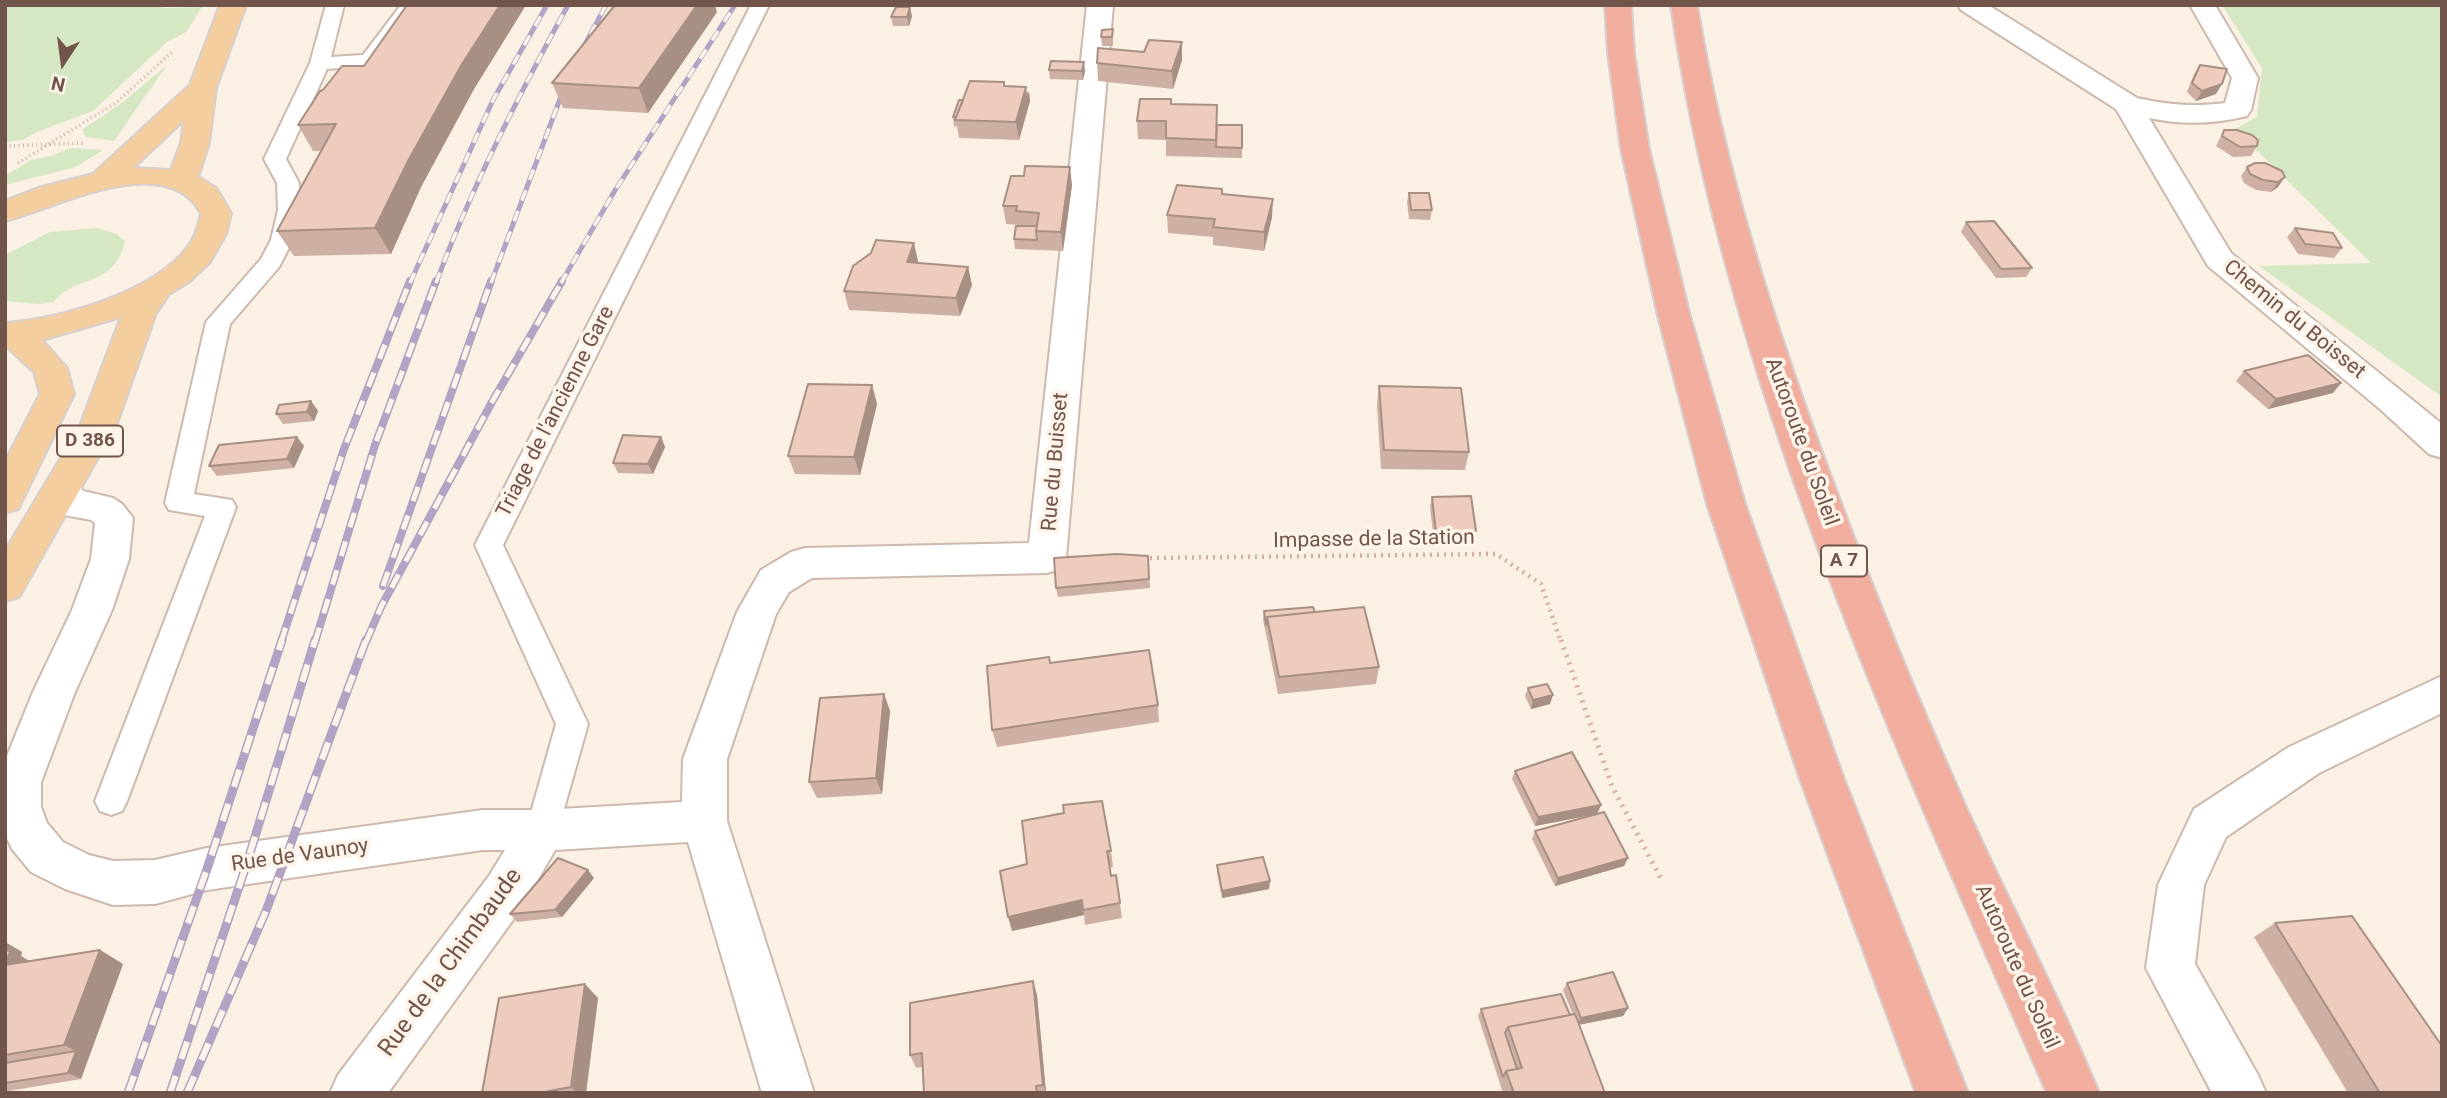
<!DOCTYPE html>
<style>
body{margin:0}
#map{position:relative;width:2447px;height:1098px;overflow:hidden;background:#faf0e4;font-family:Roboto,sans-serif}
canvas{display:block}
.frame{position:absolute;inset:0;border:7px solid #71554b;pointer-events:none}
.north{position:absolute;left:28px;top:28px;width:70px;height:70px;-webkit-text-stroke:5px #fef4e9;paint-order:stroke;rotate:193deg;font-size:19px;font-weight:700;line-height:28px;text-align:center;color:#71554b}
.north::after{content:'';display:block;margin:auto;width:24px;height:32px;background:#71554b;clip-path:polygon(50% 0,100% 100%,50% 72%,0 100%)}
</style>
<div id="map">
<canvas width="2447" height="1098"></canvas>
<div class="frame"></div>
<div class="north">N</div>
</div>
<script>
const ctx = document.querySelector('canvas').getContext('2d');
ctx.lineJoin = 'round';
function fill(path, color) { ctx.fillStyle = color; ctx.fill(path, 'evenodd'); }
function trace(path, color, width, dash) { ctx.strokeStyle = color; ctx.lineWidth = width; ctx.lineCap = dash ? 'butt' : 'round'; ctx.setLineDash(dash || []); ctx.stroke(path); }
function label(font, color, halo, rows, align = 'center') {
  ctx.font = font + ' Roboto,sans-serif'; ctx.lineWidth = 7; ctx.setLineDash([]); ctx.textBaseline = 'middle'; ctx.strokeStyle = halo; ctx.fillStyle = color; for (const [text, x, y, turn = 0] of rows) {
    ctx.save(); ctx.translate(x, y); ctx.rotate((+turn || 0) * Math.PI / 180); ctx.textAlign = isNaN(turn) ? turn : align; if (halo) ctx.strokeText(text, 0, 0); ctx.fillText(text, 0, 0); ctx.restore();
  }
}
fill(new Path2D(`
 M5,5H165L163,8L202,7L186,32L167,42L93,111L34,133L23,140L5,142Z
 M2222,5H2442V397L2259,266L2371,263L2235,129L2257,117L2262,68Z
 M167,65L114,141L86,137L82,130L123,102Z
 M71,148L103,150L76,167L5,185V176L31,160L51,156Z
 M96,228L117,234L125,242C112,290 74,274 54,302L38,304L5,301V255L50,232Z`), '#d5e7c3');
const lane = new Path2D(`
 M326,5H344L331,57L363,55L401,5H420L376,65L327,69L286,159L299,183L300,210L293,240L279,267L230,324L194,494L232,500L236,507L127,801L122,811L111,815L100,811L95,801L205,516L169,510L165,503L206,322L261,259L271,240L278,210L277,183L264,159L310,63Z
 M751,5H769L503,545L588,724L558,830L554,841L542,845L530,841L526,830L556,724L475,545Z`);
const street = new Path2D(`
 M1087,5H1113L1066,558L1061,569L1047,573L812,578L789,592L776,614L727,759V821L814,1093H762L688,842L555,850L523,906L388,1093H330L338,1075L489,876L505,850H483L207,890L155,904L113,905L65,889L31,872L12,849L5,834V761L33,692L72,610L91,559L95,523L91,520L59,514L43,489L49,479L62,475L75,479L83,491L113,498L122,504L133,518L129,559L112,610L75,692L41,782V807L47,823L63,842L89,855L113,861L155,860L207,848L483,810H542L682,802L683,759L737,612L761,570L791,552L805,548L1029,543Z
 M1958,5H1988L2137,98C2167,105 2194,107 2225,103L2232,78L2190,5H2215L2258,78L2251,110L2247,116C2215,124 2181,125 2149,118L2231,253L2442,424V458L2429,454L2380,409L2208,266L2116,109L1961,10Z
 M2442,676V713L2319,773L2226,837L2204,885L2195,964L2258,1075L2266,1093H2212L2146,968L2158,885L2194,809L2289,747Z`);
const primary = new Path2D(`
 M220,5H246L216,88L209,143L198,177L216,188L231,213L226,234L210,262L190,281L169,294L156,313L116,426L19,597L5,601V551L80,426L121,317L42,340L67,368L74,394L18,509L5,513V462L40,394L34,372L5,345V323C60,319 152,293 187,248C196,237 198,226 201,213C165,149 56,208 5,221V201L38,188L93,174L190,85ZM184,120L181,143L171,170L133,168Z`);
const highway = new Path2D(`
 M1605,5H1631L1634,53L1649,149L1690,316L1745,504L1844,779L1968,1093H1916L1800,779L1707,504L1658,316L1621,149L1608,53Z
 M1671,5H1697C1724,169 1775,326 1833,482C1874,592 1918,700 1966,807C2009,902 2059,996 2099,1093H2047C1895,746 1726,383 1671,5Z`);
trace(lane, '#cdb9ae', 4);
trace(street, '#cdb9ae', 4);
trace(primary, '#d7cfcd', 4);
trace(highway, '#d7cfcd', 4);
trace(new Path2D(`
 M5,146L85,143
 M18,163L116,103L172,52`), '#d2b0a1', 3.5, [1, 3.5]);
trace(new Path2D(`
 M1143,558L1496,554L1541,584L1561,642`), '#d2b0a1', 4.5, [2, 5]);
trace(new Path2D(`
 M1561,640L1612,786L1661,879`), '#d2b0a1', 5, [2, 6]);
fill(lane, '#fff');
fill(street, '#fff');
fill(primary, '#f5cea0');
fill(highway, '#f1ad9e');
const railFar2 = new Path2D(`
 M580,54L606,5
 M410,283L493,100L547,5
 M436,283C472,186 519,95 568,5
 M491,283L566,83
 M561,283L614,192L735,5`);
const railFar1 = new Path2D(`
 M383,586L491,281
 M281,642L344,449L410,281
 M315,642L375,445L436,281
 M366,642L381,607L492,402L562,281`);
const rail = new Path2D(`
 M128,1093L207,869L282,640
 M170,1093L247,863L315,640
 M187,1093L266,911L366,640`);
trace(railFar2, '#b1a3c3', 5);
trace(railFar1, '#b1a3c3', 8);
trace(rail, '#b1a3c3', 9);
trace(railFar2, '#fef4e9', 3.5, [11]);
trace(railFar1, '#fef4e9', 5, [15]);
trace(rail, '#fef4e9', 6, [18]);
fill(new Path2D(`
 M407,5H526L474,89L421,187L391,254L294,256L277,231L322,151H313L298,125L323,90L364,66Z
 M717,12L648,113L563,108L552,83Z
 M912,16L909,26H893L891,17Z
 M1113,29V46H1102L1101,37Z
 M1144,52L1182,60L1173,89L1098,81L1097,63Z
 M2200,65L2216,94L2196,101L2187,92L2194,74Z
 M1049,70L1085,71L1083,80L1050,79Z
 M1005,86L1029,92L1030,101L1019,140L959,138L957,126L954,127L953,117L963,100Z
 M1171,104L1217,125H1242V158L1166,156V140L1138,139L1137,121Z
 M2224,130L2257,146L2251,156L2233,157L2216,146Z
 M2247,167L2282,171L2278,187L2271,192L2256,190L2244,183L2241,176Z
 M1072,185L1063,251L1015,249L1014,239L1018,225L1006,224L1003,206Z
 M1409,193L1432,210L1430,220L1409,219L1407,202Z
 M1222,194L1272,217L1264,251L1213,245V237L1168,233L1167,215Z
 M1966,222L2032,268L2026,277L1996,278L1961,232Z
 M2295,228L2342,248L2334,258L2298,254L2287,237Z
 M918,261L917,263L968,267L972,285L960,316L849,310L844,291Z
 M2244,371L2333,393L2268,409L2236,381Z
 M872,385L877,404L860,475L795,474L788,456Z
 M1379,386L1469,452L1465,470L1381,469L1377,405Z
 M311,401L318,411L314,421L283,424L276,414L279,405Z
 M297,437L304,446L294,468L217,476L209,466Z
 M661,437L665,447L653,474L618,473L613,463Z
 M1432,497L1476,531L1474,541L1434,542L1430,507Z
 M1148,556L1150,588L1058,597L1056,588Z
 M1264,611L1315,612L1379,667L1376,684L1278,694L1266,634L1263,620Z
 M1050,663L1158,705L1159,722L997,747L992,730Z
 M1528,688L1550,704L1531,709L1525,696Z
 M884,694L890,711L882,794L817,798L809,782Z
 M1515,771L1601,805L1597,814L1535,826L1512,779Z
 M1535,831L1624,866L1555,886L1532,839Z
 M1111,851L1113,867H1110L1111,876L1116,875L1122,918L1085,925L1084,915L1012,931L1027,864Z
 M1217,865L1269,889L1222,898L1217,873Z
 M594,878L562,917L517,922L510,914Z
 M2275,923L2442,1093H2348L2254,937Z
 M5,942L22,952L21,956L30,961L100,950L123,964L81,1079L8,1091L5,1093Z
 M1033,981L1037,995L1046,1093H924L922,1067L916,1068L910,1055Z
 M1567,983L1628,1008L1623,1016L1579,1025L1605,1093H1503L1478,1016L1481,1009L1573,1015L1563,990Z
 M598,998L586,1093H482Z`), '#cdafa3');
fill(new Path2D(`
 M500,5H526L474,89L421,187L391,254L375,228L408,161L462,64Z
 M697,5H715L717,12L648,113L639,88Z
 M910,7L912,16L909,26L907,17Z
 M1182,42V60L1173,89L1172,71Z
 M1084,62L1085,71L1083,80L1082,71Z
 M2222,84L2216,94L2196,101L2202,91Z
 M1026,87L1027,96L1029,92L1030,101L1019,140L1016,122Z
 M1070,167L1072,185L1063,251L1061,232Z
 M2285,177L2278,187L2271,192L2278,182Z
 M1273,199L1272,217L1264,251V232Z
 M914,243L918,261L911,281L907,262Z
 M968,267L972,285L960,316L956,298Z
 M2341,383L2333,393L2268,409L2276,399Z
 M872,385L877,404L860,475L854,457Z
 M311,401L318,411L314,421L307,412Z
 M297,437L304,446L294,468L287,459Z
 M661,437L665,447L653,474L648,464Z
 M884,694L890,711L882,794L876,778Z
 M1553,695L1550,704L1531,709L1533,700Z
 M1601,805L1597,814L1535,826L1538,817Z
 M1628,858L1624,866L1555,886L1558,878Z
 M588,870L594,878L562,917L555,910Z
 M1270,881L1269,889L1222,898V891Z
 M1082,900L1084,915L1012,931L1008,917Z
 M5,942L22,952L21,956L35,965L5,966Z
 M100,950L123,964L81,1079L68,1073L76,1051L64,1045Z
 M1033,981L1037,995L1046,1093L1043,1085Z
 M585,984L598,998L586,1093H577L571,1087Z
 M1628,1008L1623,1016L1577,1025L1581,1018Z`), '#a78f84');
const building = new Path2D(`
 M407,5H500L462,64L408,161L375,228L277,231L336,124L298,125L320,91L323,90L342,66H364Z
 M615,5H697L639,88L552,83Z
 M896,7H910L907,17H891Z
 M1113,29L1112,37H1101L1102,30Z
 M1149,40L1182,42L1172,71L1097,63L1098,48L1144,52Z
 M1051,61L1084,62L1082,71L1049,70Z
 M2200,65L2227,69L2222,84L2202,91L2192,83Z
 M970,81L1004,82V86L1026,87L1016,122L955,120Z
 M1140,99H1171V104L1217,105L1216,140L1166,138V121H1137Z
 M959,100H963L956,117H953Z
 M1217,125H1242V148L1216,147Z
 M2224,130H2237L2252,135L2258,140L2257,146L2240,147L2222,136Z
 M2255,163H2265L2282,171L2285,177L2278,182L2263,180L2250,174L2247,167Z
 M1025,166L1070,167L1061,232L1036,231L1039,213L1016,211L1017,206H1003L1011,176H1024Z
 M1177,185L1222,189V194L1273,199L1264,232L1213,227L1215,219L1167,215Z
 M1409,193H1429L1432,210H1411Z
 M1994,221L2032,268L2001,269L1966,222Z
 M1016,226H1037L1036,231L1037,240L1014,239Z
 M2295,228L2333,233L2342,248L2305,244Z
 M876,240L914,243L907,262L968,267L956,298L844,291L853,266L871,253Z
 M2308,355L2341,383L2276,399L2244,371Z
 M808,384L872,385L854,457L788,456Z
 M1379,386L1461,388L1469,452L1384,450Z
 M311,401L307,412L276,414L279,405Z
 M623,435L661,437L648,464L613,463Z
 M297,437L287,459L209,466L219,445Z
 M1471,496L1476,531L1436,533L1432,497Z
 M1117,554L1148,556L1149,579L1056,588L1054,558Z
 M1313,607L1315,612L1267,617L1266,625L1264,611Z
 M1364,607L1379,667L1279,677L1267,617Z
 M1149,650L1158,705L992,730L987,666L1049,657L1050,663Z
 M1547,684L1553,695L1533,700L1528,688Z
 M884,694L876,778L809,782L820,698Z
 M1572,752L1601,805L1538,817L1515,771Z
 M1102,801L1111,851H1107L1111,876L1116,875L1120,903L1083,910L1082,900L1008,917L1000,871L1027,864L1022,821L1064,813L1063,805Z
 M1604,812L1628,858L1558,878L1535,831Z
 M1263,857L1270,881L1222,891L1217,865Z
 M558,858L588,870L555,910L510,914Z
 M2352,916L2442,1046V1093H2380L2275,923Z
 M11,950L5,963V951Z
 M100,950L64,1045L5,1055V965Z
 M1613,972L1628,1008L1581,1018L1567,983Z
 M1033,981L1043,1085L1036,1086L1037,1093H924L922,1053L910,1055V1003Z
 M585,984L571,1087L539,1093H482L499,998Z
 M1561,994L1570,1015L1508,1027L1505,1033L1517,1069L1506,1071L1503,1077L1481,1009Z
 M1575,1014L1605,1093H1514L1506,1071L1522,1068L1508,1027Z
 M76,1051L68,1073L5,1083V1063Z`);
fill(building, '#eeccbd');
trace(building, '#a78f84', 2);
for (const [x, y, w] of [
 [90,441,66],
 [1844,561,46]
]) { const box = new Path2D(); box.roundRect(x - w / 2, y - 15.5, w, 31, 5); ctx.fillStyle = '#fef4e9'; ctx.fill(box); trace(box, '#71554b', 2); }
label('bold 19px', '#71554b', null, [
 ["D 386",90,441],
 ["A 7",1844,561]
]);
label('21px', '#71554b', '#fef4e9', [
 ["Chemin du Boisset",2294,320,39],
 ["Triage de l'ancienne Gare",556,412,-63],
 ["Autoroute du Soleil",1801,442,70],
 ["Rue du Buisset",1056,462,-85],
 ["Impasse de la Station",1374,540,-1],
 ["Rue de Vaunoy",300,856,-8],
 ["Autoroute du Soleil",2016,967,66]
]);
label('24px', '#71554b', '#fef4e9', [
 ["Rue de la Chimbaude",451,963,-54]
]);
</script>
